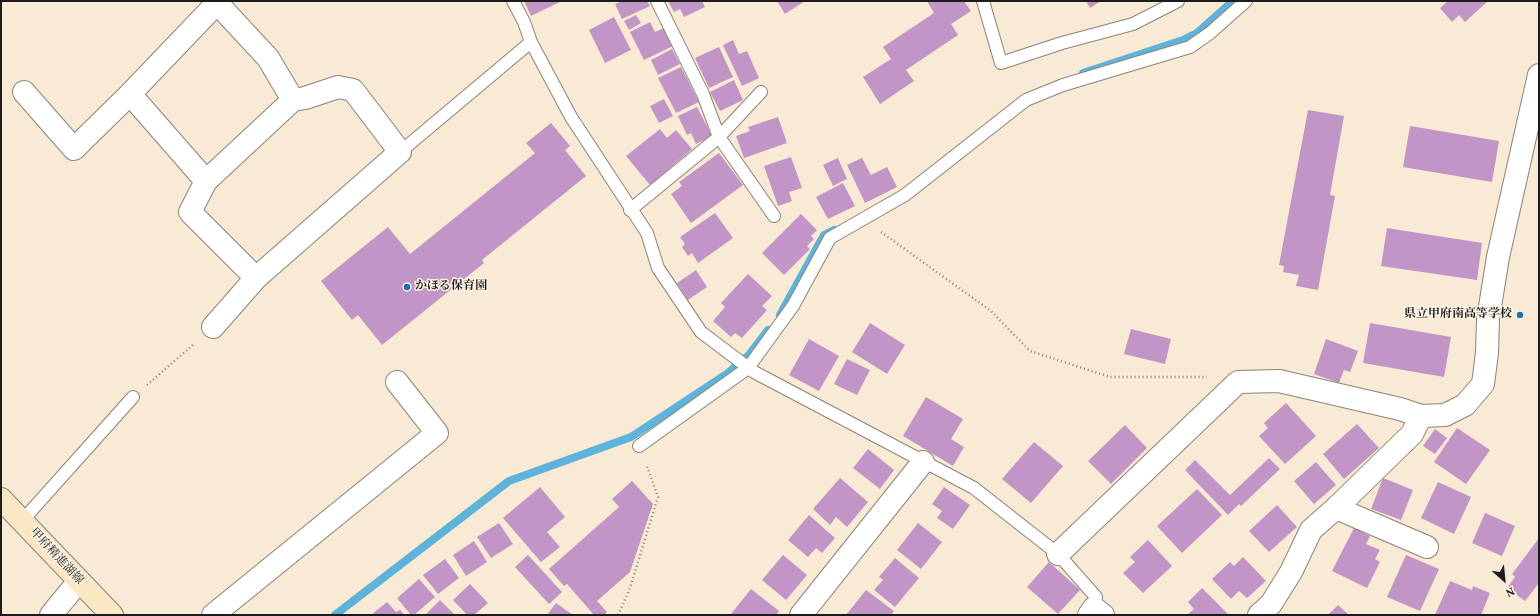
<!DOCTYPE html>
<meta charset="utf-8">
<style>
body{margin:0}
#map{position:relative;width:1540px;height:616px;overflow:hidden;background:#f8ead4;font-family:Vollkorn,serif}
canvas{display:block}
.frame{position:absolute;inset:0;border:2px solid #1c1c1c;pointer-events:none}
.north{position:absolute;left:1484px;top:560px;width:40px;height:40px;-webkit-text-stroke:3px #fcf5e5;paint-order:stroke;rotate:153deg;font-size:11px;font-weight:700;line-height:16px;text-align:center;color:#1c1c1c}
.north::after{content:'';display:block;margin:auto;width:14px;height:18px;background:#1c1c1c;clip-path:polygon(50% 0,100% 100%,50% 72%,0 100%)}
</style>
<div id="map">
<canvas width="1540" height="616"></canvas>
<div class="frame"></div>
<div class="north">N</div>
</div>
<script>
const ctx = document.querySelector('canvas').getContext('2d');
ctx.lineJoin = 'round';
function trace(path, color, width, dash) { ctx.strokeStyle = color; ctx.lineWidth = width; ctx.lineCap = dash ? 'butt' : 'round'; ctx.setLineDash(dash || []); ctx.stroke(path); }
function fill(path, color) { ctx.fillStyle = color; ctx.fill(path, 'evenodd'); }
function label(font, color, halo, rows, align = 'center') {
  ctx.font = font + ' Vollkorn,"Noto Serif JP",serif'; ctx.lineWidth = 3; ctx.setLineDash([]); ctx.textBaseline = 'middle'; ctx.strokeStyle = halo; ctx.fillStyle = color; for (const [text, x, y, turn = 0] of rows) {
    ctx.save(); ctx.translate(x, y); ctx.rotate((+turn || 0) * Math.PI / 180); ctx.textAlign = isNaN(turn) ? turn : align; if (halo) ctx.strokeText(text, 0, 0); ctx.fillText(text, 0, 0); ctx.restore();
  }
}
trace(new Path2D(`
 M1083,73L1183,40L1197,33L1233,1
 M780,315L824,235L834,230
 M335,615L509,481L631,437L728,373L749,355L768,330`), '#5eb3da', 8);
fill(new Path2D(`
 M524,1H562L531,16Z
 M622,1H647L650,6L622,19L615,4Z
 M668,1H702L705,7L684,17L680,9L674,12Z
 M777,1H805L785,14Z
 M927,1H964L971,11L951,24L958,35L906,70L914,81L880,104L863,77L891,59L883,47L934,13Z
 M1086,1H1101L1090,8Z
 M1448,1H1488L1465,22L1459,15L1452,22L1440,8Z
 M636,15L641,23L629,30L624,21Z
 M614,17L631,50L605,63L589,30Z
 M650,22L655,32L664,28L673,46L644,60L630,32Z
 M733,40L739,54L747,51L759,78L742,86L723,45Z
 M719,47L733,77L709,88L695,58Z
 M672,49L680,64L658,75L651,60Z
 M681,67L699,102L676,113L658,78Z
 M734,80L743,100L720,111L710,92Z
 M664,99L673,116L659,123L650,106Z
 M697,107L712,136L696,144L691,133L687,135L678,116Z
 M1308,110L1344,116L1330,195L1335,196L1318,290L1296,286L1299,275L1283,272L1284,266L1279,265Z
 M778,117L787,143L744,158L736,136L750,131L748,127Z
 M551,123L570,146L565,150L586,176L482,260L484,263L382,345L358,315L352,320L321,281L388,227L410,254L535,153L526,143Z
 M1410,126L1499,141L1492,182L1403,167Z
 M660,129L667,138L676,130L692,149L650,185L626,156Z
 M719,153L743,185L691,223L671,194L682,186L679,182Z
 M791,157L802,188L789,192L792,201L778,206L764,166Z
 M838,158L847,179L833,186L823,165Z
 M862,158L871,175L887,167L897,187L865,203L847,165Z
 M843,183L855,206L828,219L816,197Z
 M715,213L733,238L698,263L692,253L688,256L682,247L685,244L680,237Z
 M801,214L817,230L811,236L814,239L807,246L810,249L784,275L762,253Z
 M1387,228L1482,243L1477,280L1381,266Z
 M696,270L707,287L688,300L677,283Z
 M748,274L772,296L762,306L767,310L742,338L735,333L731,337L713,321L725,307L721,303Z
 M870,323L905,345L887,374L852,352Z
 M1370,323L1451,337L1444,377L1363,363Z
 M1131,329L1171,339L1165,364L1124,354Z
 M809,339L839,356L819,391L789,375Z
 M1326,339L1358,351L1350,372L1344,370L1339,383L1314,374Z
 M847,359L870,370L857,395L834,384Z
 M926,397L963,419L951,439L964,447L953,466L903,436Z
 M1286,403L1316,436L1285,464L1259,436L1268,428L1264,423Z
 M1357,424L1379,448L1344,479L1323,454Z
 M1125,425L1147,448L1111,484L1088,461Z
 M1457,428L1490,450L1466,484L1434,462Z
 M1435,429L1447,438L1435,454L1423,446Z
 M1034,442L1063,466L1031,503L1002,479Z
 M868,449L894,470L880,489L853,468Z
 M1269,458L1280,469L1241,506L1239,504L1228,515L1185,470L1195,460L1230,495Z
 M1316,462L1336,485L1314,504L1294,481Z
 M840,478L868,502L847,527L836,517L830,525L813,509Z
 M1383,478L1413,490L1401,520L1371,509Z
 M632,481L653,504L630,572L597,601L607,612L604,615H594L567,584L564,586L549,569L619,507L612,499Z
 M1438,482L1471,497L1454,534L1421,518Z
 M540,487L565,517L547,532L560,547L541,562L503,518Z
 M944,487L970,505L953,529L937,518L942,511L932,504Z
 M1197,489L1222,515L1182,553L1157,526Z
 M1277,505L1297,527L1269,552L1249,531Z
 M1485,513L1515,526L1502,556L1472,543Z
 M809,515L835,538L822,553L816,548L808,557L788,540Z
 M499,523L513,544L491,558L477,537Z
 M918,523L942,542L921,569L897,550Z
 M1354,528L1370,536L1366,544L1380,550L1375,559L1380,562L1367,588L1332,571Z
 M1539,538V583L1525,601L1507,588L1515,577L1512,574Z
 M1148,540L1172,566L1143,593L1123,573L1135,562L1130,557Z
 M474,541L487,562L466,576L453,555Z
 M528,555L562,592L549,604L515,567Z
 M783,555L807,575L786,600L762,580Z
 M1406,555L1439,569L1420,611L1387,597Z
 M1243,557L1266,581L1247,598L1239,591L1231,599L1212,579L1230,562L1234,566Z
 M895,558L919,578L895,607L874,590L883,580L879,577Z
 M445,559L459,578L438,594L423,575Z
 M1049,562L1080,590L1058,614L1027,587Z
 M419,579L435,597L414,615H411L397,598Z
 M1450,581L1472,590L1473,586L1490,593L1481,615H1435Z
 M470,584L488,603L474,615H467L453,600Z
 M1202,588L1229,615H1187L1194,609L1188,602Z
 M751,589L779,611L776,615L731,614Z
 M866,590L894,611L891,615H846Z
 M440,600L455,615H425Z
 M387,602L396,612L400,610L405,615H371Z
 M556,603L573,615H547Z
 M1338,605L1349,615H1328Z`), '#c195c5');
const lane = new Path2D(`
 M513,1L524,22L531,42L571,117L647,233L658,268L701,332L754,372L974,488L1058,554L1096,597L1094,608
 M657,1L703,94L719,137L774,216
 M983,1L1001,63L1062,43L1133,24L1178,1
 M400,152L531,42
 M630,210L719,137L761,92
 M639,446L748,368L793,306L830,238L905,195L1026,100L1063,85L1190,47L1210,33L1246,1
 M22,521L133,397`);
const street = new Path2D(`
 M217,3L268,58L293,100
 M24,92L74,149L130,94L219,1
 M130,94L206,181
 M213,327L256,278L400,152L353,90L338,87L305,98L293,100L206,181L190,212L256,278
 M1336,508L1427,547
 M1058,554L1238,382L1279,381L1400,409L1421,416L1445,415L1465,405L1483,384L1487,353L1488,319L1498,257L1539,75
 M51,615L79,581
 M213,615L437,433L397,382
 M801,615L923,462
 M1089,615L1094,608L1103,615
 M1259,615L1271,604L1291,572L1311,530L1336,508L1412,434L1421,416`);
const secondary = new Path2D(`
 M1,499L112,615`);
trace(lane, '#8a8378', 14);
trace(street, '#8a8378', 24);
trace(secondary, '#8a8378', 24);
trace(new Path2D(`
 M881,232L991,311L1030,351L1110,377H1207
 M147,385L195,343
 M618,615L629,591L658,497L646,464`), '#8a8378', 2.5, [1, 3]);
trace(lane, '#fff', 12);
trace(street, '#fff', 22);
trace(secondary, '#fae7c3', 22);
for (const [x, y, r, color] of [
 [407,287,4,"#1f6fb2"],
 [1520,315,4,"#1f6fb2"]
]) { const dot = new Path2D(); dot.arc(x, y, r, 0, 2 * Math.PI); ctx.fillStyle = color; ctx.fill(dot); trace(dot, '#fcf5e5', 1.5); }
label('bold 12px', '#1c1c1c', '#fcf5e5', [
 ["かほる保育園",415,287],
 ["県立甲府南高等学校",1512,315,"right"]
], 'left');
label('12px', '#1c1c1c', '#fcf5e5', [
 ["甲府精進湖線",56,557,47]
]);
</script>
